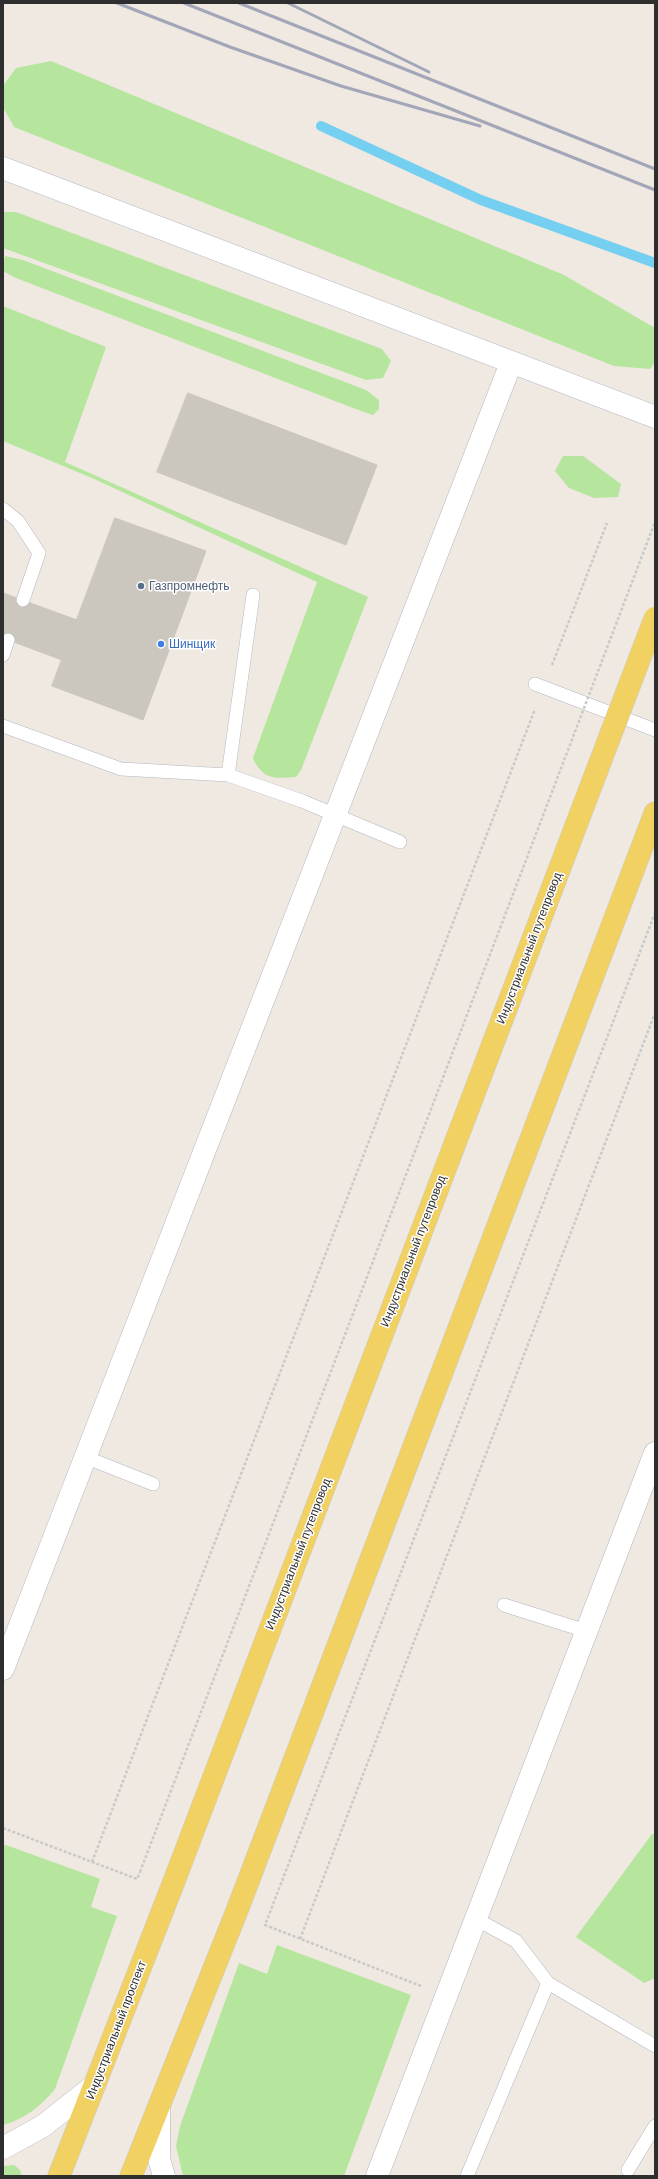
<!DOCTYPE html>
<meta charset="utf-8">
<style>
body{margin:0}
#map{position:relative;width:658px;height:2179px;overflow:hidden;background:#efe9e1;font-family:Barlow,sans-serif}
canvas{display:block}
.frame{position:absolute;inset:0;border:4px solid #2e2e2e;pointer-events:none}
</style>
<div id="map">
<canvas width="658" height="2179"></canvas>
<div class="frame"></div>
</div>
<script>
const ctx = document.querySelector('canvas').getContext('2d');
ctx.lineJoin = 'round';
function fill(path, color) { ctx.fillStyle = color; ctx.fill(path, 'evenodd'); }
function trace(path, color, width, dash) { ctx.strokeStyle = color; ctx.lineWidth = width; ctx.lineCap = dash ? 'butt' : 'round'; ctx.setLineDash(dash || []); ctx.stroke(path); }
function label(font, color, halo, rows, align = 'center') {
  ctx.font = font + ' Barlow,sans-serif'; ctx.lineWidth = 3; ctx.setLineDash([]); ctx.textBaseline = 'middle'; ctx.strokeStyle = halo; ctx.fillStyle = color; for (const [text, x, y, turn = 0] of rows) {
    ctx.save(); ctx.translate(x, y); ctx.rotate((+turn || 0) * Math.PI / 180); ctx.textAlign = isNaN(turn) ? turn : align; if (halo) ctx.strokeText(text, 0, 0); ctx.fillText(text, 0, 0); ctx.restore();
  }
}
fill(new Path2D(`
 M51,61L564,275L655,328V362L650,369L614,366L14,127L4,109L3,86L16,68Z
 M3,212H16L382,349L391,361L383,378L366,380L3,248Z
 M5,256L23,260L366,390L379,400V409L373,415L353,408L16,278L3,271Z
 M3,306L106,347L65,462L368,597L301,770L296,777C274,779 262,779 253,758L317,582L92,478L3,441Z
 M563,456H583L621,484L618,497L594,498L569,488L555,471Z
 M652,1834H655V1978L644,1983L576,1937Z
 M3,1844L100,1879L91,1907L117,1916L55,2089C41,2106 25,2119 3,2125Z
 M277,1945L411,1995L344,2176H183L176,2146L180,2126L239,1963L267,1974Z
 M14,2165L20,2170L22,2176H3V2166Z`), '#b6e59e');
trace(new Path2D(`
 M321,126L481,200L655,263`), '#75cff0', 10);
const building = new Path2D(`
 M188,393L377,465L346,545L157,472Z
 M115,518L206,551L143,720L52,686Z
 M3,593L77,620L62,660L3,638Z`);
fill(building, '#cbc7bf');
trace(building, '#cbc5ba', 1);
const lane = new Path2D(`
 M3,509L18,521L39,553L23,600
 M3,655L8,640
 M535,684L655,730
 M3,726L121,769L228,775L302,801L400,842
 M228,775L253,595
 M85,1457L153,1484
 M504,1605L586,1631
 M476,1919L516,1941L548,1983L655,2046
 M628,2170L655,2126
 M467,2176L548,1983`);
const secondary = new Path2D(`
 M3,168L655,417
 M3,1669L511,363
 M159,2107V2159L164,2176
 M3,2148L43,2126L95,2085
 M377,2176L655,1453`);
const primary = new Path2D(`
 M59,2176L173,1884
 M131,2176L238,1908L655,813`);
trace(lane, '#b4b7c1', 14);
trace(secondary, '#b4b7c1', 23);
trace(primary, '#c9c9c9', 23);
trace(new Path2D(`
 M552,665L607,523
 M3,1828L137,1879L140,1872
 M92,1862L535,709
 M300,1939L655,1013
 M421,1986L265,1925L655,913`), '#c9c9c9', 2.5, [3, 2]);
trace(lane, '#fff', 13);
trace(secondary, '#fff', 22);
trace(primary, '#f2d163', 22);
trace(new Path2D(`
 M117,3L230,47L341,86L480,126
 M184,3L655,190
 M239,3L655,169
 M288,3L429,72`), '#a3a6b8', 3);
const primaryBridge = new Path2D(`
 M173,1884L655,618`);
trace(primaryBridge, '#c9c9c9', 23, []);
trace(new Path2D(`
 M140,1872L655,522`), '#c9c9c9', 2.5, [3, 2]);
trace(primaryBridge, '#f2d163', 22);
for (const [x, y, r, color] of [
 [141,586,4,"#5c6f8a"],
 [161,644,4,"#3f7fe0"]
]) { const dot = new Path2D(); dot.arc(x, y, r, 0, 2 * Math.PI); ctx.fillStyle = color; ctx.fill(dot); trace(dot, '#fff', 1.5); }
label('12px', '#4e5e75', '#fff', [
 ["Газпромнефть",149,586]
], 'left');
label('12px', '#366cbe', '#fff', [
 ["Шинщик",169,644]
], 'left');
label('12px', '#2e2e2e', '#fff', [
 ["Индустриальный путепровод",529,948,-69],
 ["Индустриальный путепровод",413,1251,-69],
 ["Индустриальный путепровод",298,1554,-69],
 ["Индустриальный проспект",116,2030,-69]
]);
</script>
